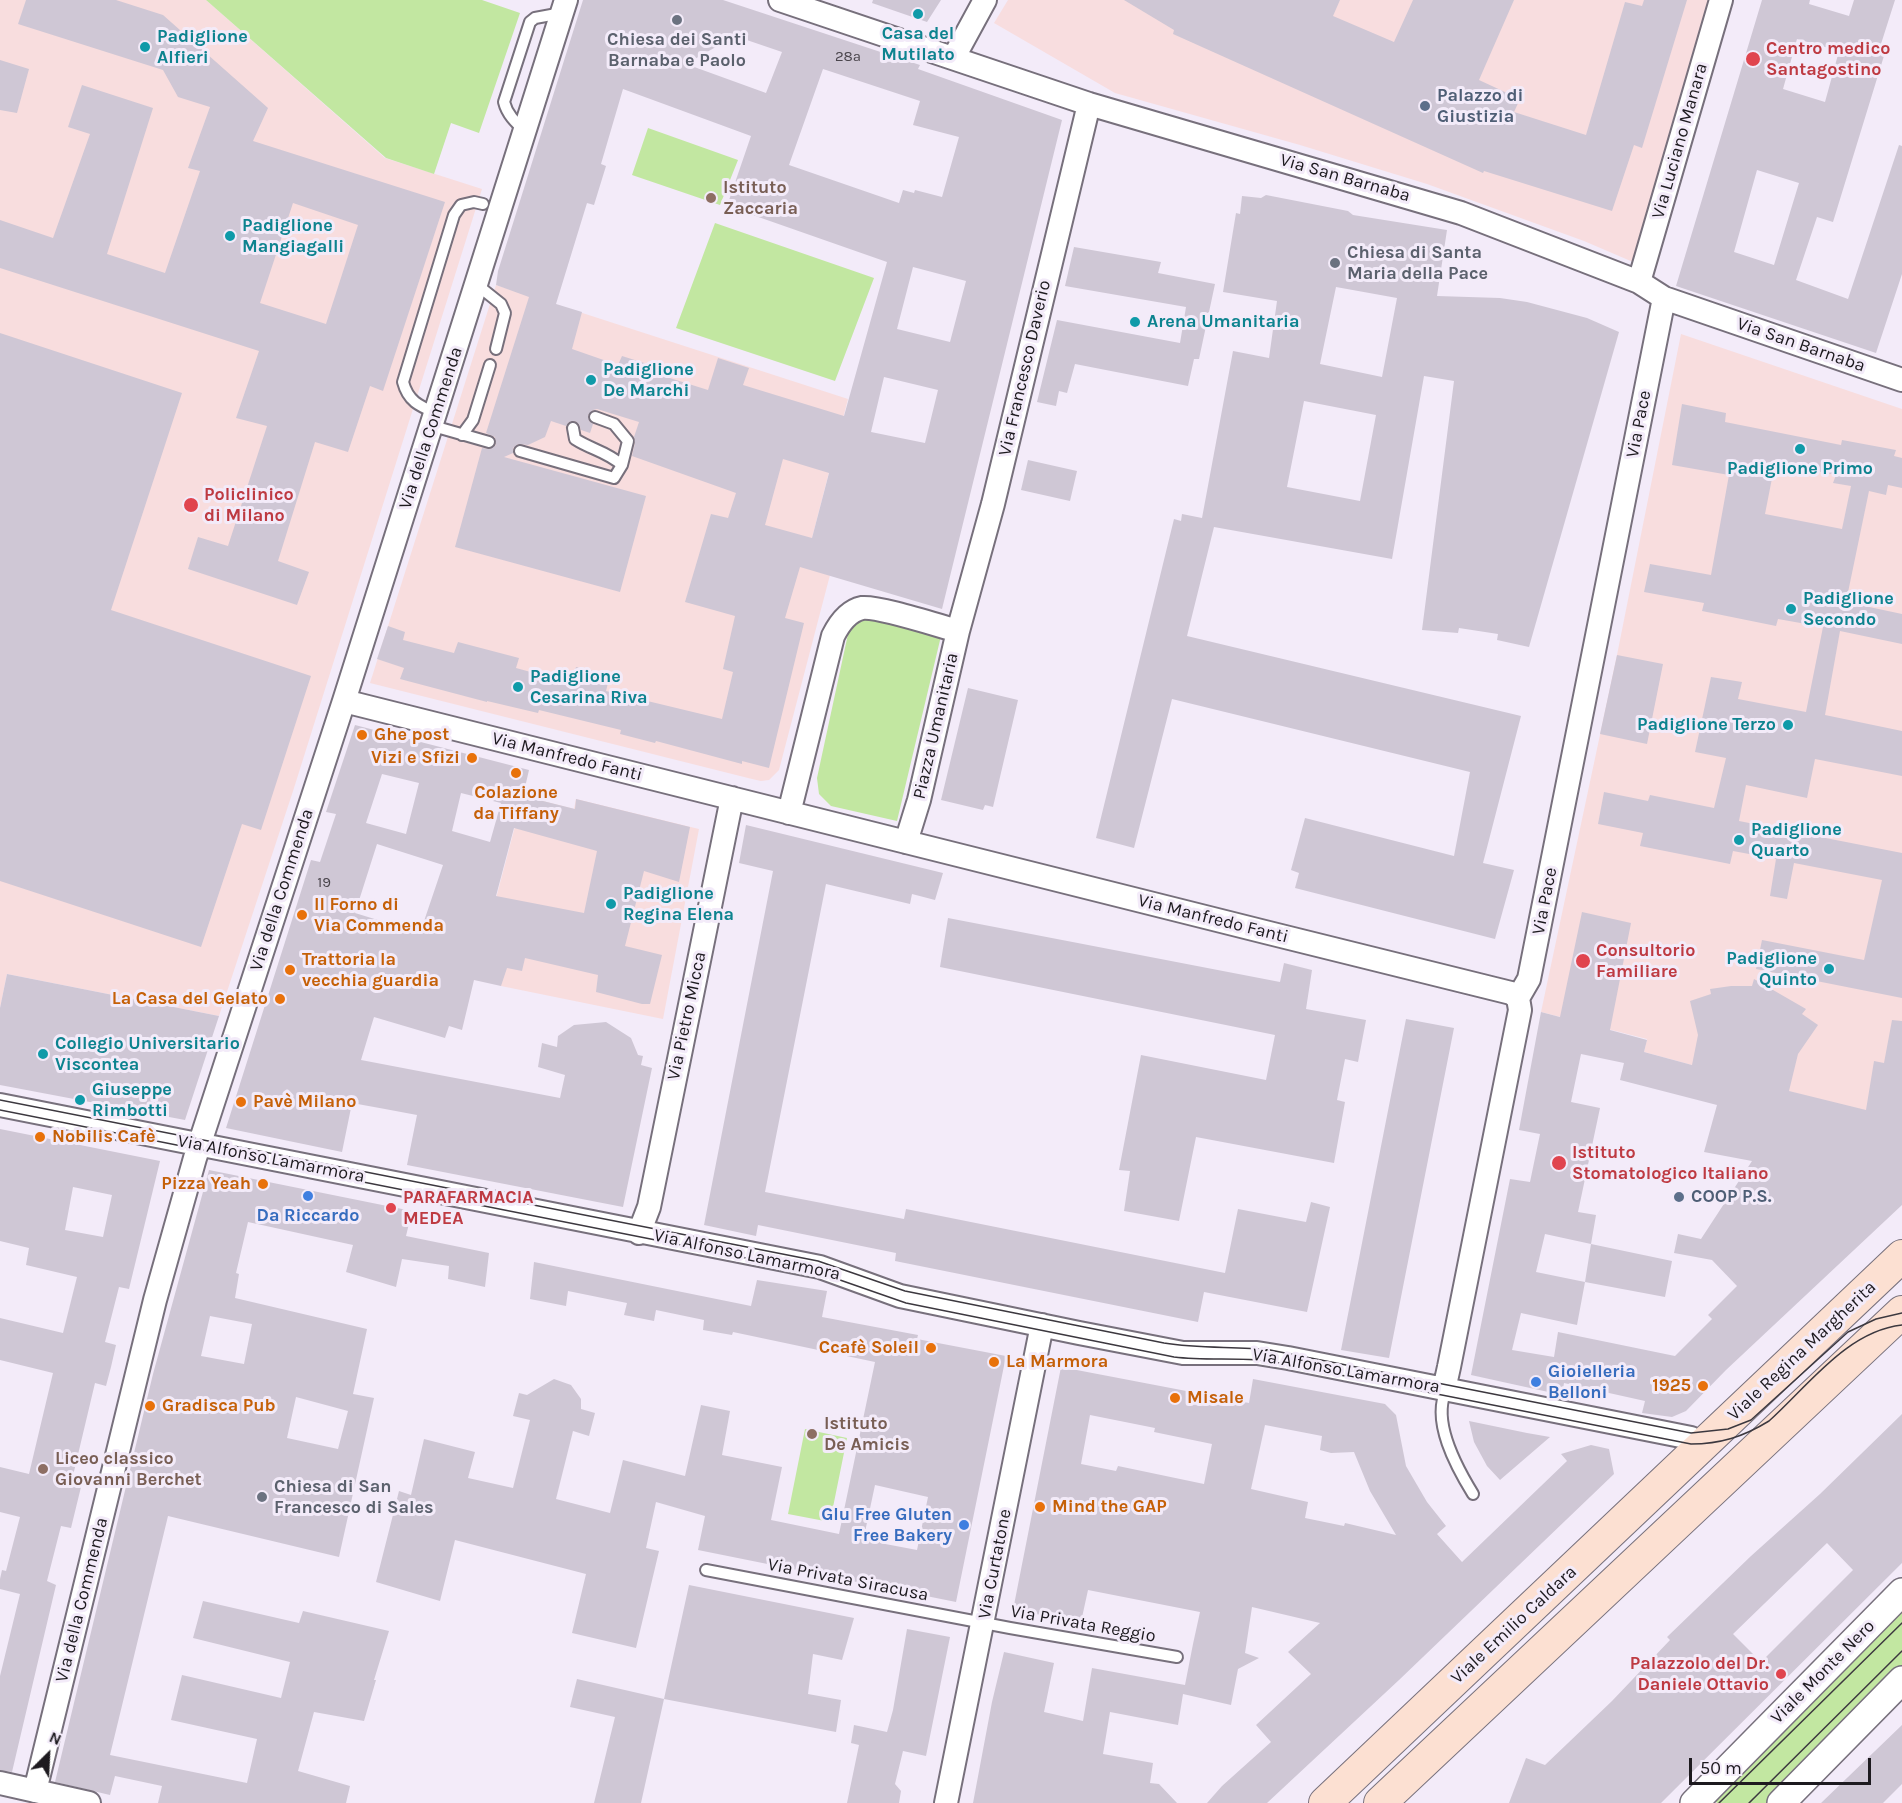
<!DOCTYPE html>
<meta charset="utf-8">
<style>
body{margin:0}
#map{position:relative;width:1902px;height:1803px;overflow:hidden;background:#f3ebf9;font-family:Karla,sans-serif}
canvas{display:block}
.north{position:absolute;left:18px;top:1725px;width:60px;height:60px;-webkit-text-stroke:4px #f3ebf9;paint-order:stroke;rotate:24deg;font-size:16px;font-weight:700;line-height:24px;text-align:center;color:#1d1a1f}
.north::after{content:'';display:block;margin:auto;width:21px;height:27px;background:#1d1a1f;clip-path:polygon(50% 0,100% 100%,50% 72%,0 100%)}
.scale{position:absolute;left:1689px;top:1758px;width:182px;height:27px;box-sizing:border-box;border:3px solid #1d1a1f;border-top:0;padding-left:8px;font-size:18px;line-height:21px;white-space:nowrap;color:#1d1a1f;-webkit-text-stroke:4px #f3ebf9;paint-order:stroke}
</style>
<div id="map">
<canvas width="1902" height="1803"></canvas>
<div class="north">N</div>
<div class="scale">50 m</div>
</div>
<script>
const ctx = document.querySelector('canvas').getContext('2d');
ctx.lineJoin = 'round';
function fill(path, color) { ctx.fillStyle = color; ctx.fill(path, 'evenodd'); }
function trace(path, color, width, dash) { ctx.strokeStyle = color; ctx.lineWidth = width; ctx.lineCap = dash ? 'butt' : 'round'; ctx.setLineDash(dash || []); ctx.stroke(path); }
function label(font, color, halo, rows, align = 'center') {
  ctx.font = font + ' Karla,sans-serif'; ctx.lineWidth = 6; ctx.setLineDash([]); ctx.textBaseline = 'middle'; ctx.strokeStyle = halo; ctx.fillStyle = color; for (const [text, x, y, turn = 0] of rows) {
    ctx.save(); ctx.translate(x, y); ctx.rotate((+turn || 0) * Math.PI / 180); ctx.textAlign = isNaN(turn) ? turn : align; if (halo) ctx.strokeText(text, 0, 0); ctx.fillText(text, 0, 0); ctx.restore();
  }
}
fill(new Path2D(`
 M1008,0H1709L1633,262L1584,241L1427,184L1300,145L1115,93L994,23Z`), '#f8dddf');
fill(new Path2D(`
 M0,0H206L385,158L482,189L294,788L219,1016L7,974L0,1008Z
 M496,285L848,399L812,538L830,575L779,770L769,780L761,781L752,779L370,683Z
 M1681,334L1902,409V1119L1821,1100L1644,1052L1647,1039L1541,1012L1617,655Z
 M523,796L574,809L576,799L699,829L663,1019L501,986L485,940Z`), '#f8ddde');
fill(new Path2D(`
 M206,0H482L520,13L479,133L451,123L434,174L386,158Z
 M648,128L738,160L720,205L632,175Z
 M715,223L874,278L835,381L676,328Z
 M867,618L941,636L897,821L831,806L819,794L817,778L848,634L856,624Z
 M805,1429L847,1438L830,1522L788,1514Z
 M1902,1604V1667L1766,1803H1717L1712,1797Z`), '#c2e7a1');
fill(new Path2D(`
 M26,0H116L163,15L268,108L253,141L445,202L383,391L370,386L348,452L315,442L278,561L309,572L297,605L188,569L198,537L228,546L267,426L236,418L259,351L0,268V220L53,238L90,134L68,127L82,85L153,108L107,254L165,273L200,171L188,168L210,107L178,97L163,70L18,24ZM293,203L358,225L326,324L260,303Z
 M583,0H723L920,65L918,69L1062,120L942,609L800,567L785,618L804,623L769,768L742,761V764L656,741L655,743L620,734L621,730L539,710L538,713L487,701V702L400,679L404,668L377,659L388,626L405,632L403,640L454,653L458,642L519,658L516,668L571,683L576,667L610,675L606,691L722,719L733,672L723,669L735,616L685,602L711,514L728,518L736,493L632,456L635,443L634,437L639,422L597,409L593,410L588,415L589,421L593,424L590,433L581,430L579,424L575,421L569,422L566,426L551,421L545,437L528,445L518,444L513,448V453L504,457L646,496L620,592L455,547L482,448L490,449L496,445L495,437L486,433L529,297L496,285L498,271ZM735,36L782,52L766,93L686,64ZM823,69L920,101L913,125L959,137L942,197L915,190L914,193L903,190L899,203L789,165ZM623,89L751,136L727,206L887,262L844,416L743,385L749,368L718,358L708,390L657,374L660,368L622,356L618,365L572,349L582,312L556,304L587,203L594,205L606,166L601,164ZM913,267L966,281L950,342L897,329ZM884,377L938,390L925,443L871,432ZM783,459L829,473L812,538L765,525Z
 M873,0H941L927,22L872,3Z
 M1124,0H1340L1333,16L1394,42L1413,0H1514L1479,80L1520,99L1514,112L1586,135L1625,2L1642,6L1644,0H1687L1642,148L1634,145L1612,211L1484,171L1483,173L1173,34L1174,30Z
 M1762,0H1810L1809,4L1849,16L1854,0H1895L1881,44L1887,46L1833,222L1817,217L1796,280L1848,299L1899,145L1902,146V274L1876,353L1676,286ZM1797,39L1839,51L1825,102L1783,89ZM1757,170L1799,183L1774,265L1734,252Z
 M0,60L29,69L17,113L0,110Z
 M1266,195L1348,211L1353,215L1447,230L1437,296L1500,298L1527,302L1587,318L1619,332L1529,647L1497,640L1498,634L1459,628L1458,633L1422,630L1454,381L1424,376L1392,559L1214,527L1187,636L1521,716L1483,863L1514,870L1495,939L1295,888L1299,873L1291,870L1305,818L1454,856L1470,772L1172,699L1134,848L1096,838L1174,519L1181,521L1182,514L1202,518L1233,351L1269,358L1277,301L1223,292L1236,213L1240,214L1242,196L1261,198ZM1336,287L1397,298L1382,377L1320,364ZM1304,401L1376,415L1360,501L1287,487Z
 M1074,247L1161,262L1158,273L1215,284L1199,359H1194L1188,386L1075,364L1067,393L1059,391L1056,406L1037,402L1057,320L1180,343L1186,307L1065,286Z
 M0,333L182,393L111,610L311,676L261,830L242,824L201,947L0,881Z
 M1682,404L1726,413L1725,422L1841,445L1842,440L1896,450L1894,456L1902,458V488L1888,485L1886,495L1869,491L1846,602L1902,614V644L1840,631L1825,715L1902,731V776L1815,759L1807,798L1746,785L1739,821L1902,853V998L1756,969L1762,940L1864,960L1882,880L1794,863L1787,899L1770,896L1776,859L1733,851L1730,864L1640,846L1643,833L1598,824L1604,792L1648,801L1650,795L1714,808L1726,758L1695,752L1711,677L1742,682L1738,699L1806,712L1823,627L1778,619L1776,626L1702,611L1704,603L1644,592L1650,564L1711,575L1729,475L1672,465ZM1775,463L1836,475L1833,483L1851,486L1842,529L1765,514Z
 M1028,460L1077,471L1070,501L1021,490Z
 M1617,655L1663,664L1647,744L1600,734Z
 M968,688L1018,700L993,807L985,805L983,810L941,800Z
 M355,725L529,770L523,796L575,809L576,799L690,827L679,882L644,871L625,946L662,955L650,1004H642L596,992L598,975L525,958L522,971L507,968L501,986L474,980L462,1030L449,1026L445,1038L374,1017L361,1060L560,1098L565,1075L538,1067L542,1043L557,1047L558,1036L574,1025L606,1022L631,1038L638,1055L643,1056L641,1065L652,1068L623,1207L407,1165L417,1115L385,1109L352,1103L342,1152L226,1128L311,860L320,862L336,814L326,812ZM382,774L419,783L406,834L366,823ZM461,793L501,803L490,842L452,831ZM514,828L597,851L584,913L496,896ZM377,844L443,865L420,933L355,913Z
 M746,825L943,873L935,900L912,894L910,904L826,884L765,1192L904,1219L906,1209L1225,1273L1238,1209L1306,1222L1311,1202L1330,1207L1307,1312L1204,1292L1198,1322L895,1261L896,1253L758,1225L756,1236L704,1225L773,871L739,863Z
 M1582,912L1631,923L1610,1030L1647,1040L1644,1052L1692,1065L1698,1035L1690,1001L1711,994L1710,989L1731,986H1752L1754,979L1806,1009L1802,1014L1818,1025L1798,1054L1789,1091L1866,1110L1874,1061L1884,1063L1892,1020L1902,1021V1205L1726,1370L1686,1411L1672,1417L1642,1413L1645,1401L1564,1383L1562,1395L1471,1375L1510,1179L1530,1182L1540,1134L1519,1130L1541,1012L1560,1017ZM1581,1054L1624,1063L1620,1080L1717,1105L1704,1152L1752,1161L1701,1239L1678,1234L1674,1253L1712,1260L1737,1286L1708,1315L1712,1319L1675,1356L1558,1332L1554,1357L1512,1350L1521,1313L1577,1325L1585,1282L1536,1272L1545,1234L1591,1244L1596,1215L1578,1212L1600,1108L1571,1102Z
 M948,918L1280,982L1284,963L1312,970L1306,1009L1366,1020L1358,1062L1345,1059L1337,1100L1345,1102L1334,1163L1196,1137L1179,1221L1124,1211L1130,1171L1119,1170L1141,1055L1266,1080L1275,1035L940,967Z
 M7,974L219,1016L185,1120L0,1085V1008Z
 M1406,1019L1454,1028L1389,1358L1341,1350Z
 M0,1129L160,1161L129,1289L119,1287L105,1342L116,1345L111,1367L106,1386L95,1383L71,1484L81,1487L71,1528L61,1526L47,1581L56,1585L12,1772L0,1770V1676L20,1594L0,1589V1579L2,1570L6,1571L20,1517L0,1512V1467L29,1474L53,1373L0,1360V1318L63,1333L77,1277L26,1265L29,1248L0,1241ZM73,1187L112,1195L103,1237L65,1230Z
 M209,1170L412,1211L406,1236L489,1253L485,1287L448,1279L449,1266L402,1259L396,1287L346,1272L353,1245L248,1222L236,1273L239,1274L235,1298L367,1329L353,1394L374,1398L339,1557L168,1516L110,1755L247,1783L257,1739L171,1720L182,1675L281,1698L290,1662L193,1638L203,1601L299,1623L303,1611L389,1631L374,1680H376L364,1721L314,1712L298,1771L350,1786L346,1803H158L162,1786L115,1776L110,1795L55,1782L153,1374ZM210,1316L252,1324L244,1364L201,1356ZM296,1397L348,1411L338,1449L287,1438Z
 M1591,1244L1672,1261L1665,1297L1585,1282Z
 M534,1262L751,1306L757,1280L827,1291L822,1317L918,1335L917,1339L1006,1356L956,1602L698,1550L705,1516L656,1502L646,1548L659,1551L636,1648L572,1633L586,1574L455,1540L440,1601L376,1582L399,1491L411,1495L424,1439L475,1452L468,1478L513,1488L530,1420L513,1416L519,1393L527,1395L554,1379L571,1385L581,1399V1409L595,1413L589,1436L573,1431L556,1499L610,1513L623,1460L685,1476L701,1405L730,1411L722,1455L782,1467L771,1520L839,1534L875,1362L733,1332L732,1335L703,1330L704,1320L656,1310L654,1321L624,1315L627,1303L568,1291L566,1306L530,1299ZM875,1485L928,1497L917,1550L880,1543L881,1535L865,1532Z
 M1061,1367L1249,1403L1253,1379L1385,1404L1396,1415L1406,1466L1427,1502L1446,1526L1437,1534L1462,1562L1567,1461L1561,1454L1591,1445L1609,1449L1614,1474L1399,1680L1267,1803H1207L1222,1786L1271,1742L1256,1725L1311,1674L1288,1652L1320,1623L1252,1607L1245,1653L1259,1658L1238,1669L1231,1705L1183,1694L1178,1725L1110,1712L1103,1754L1153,1763L1150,1783L1159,1784L1177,1803H973L992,1702L1004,1652L1054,1663L1044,1712L1083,1721L1092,1668L1185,1685L1193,1644L1200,1612L1088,1590L1081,1622L1013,1610ZM1090,1415L1155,1428L1154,1432L1212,1444L1204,1484L1118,1466L1116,1471L1081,1464ZM1265,1425L1322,1436L1320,1450L1331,1453L1354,1452L1370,1491L1396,1535L1345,1523L1344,1526L1305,1518L1308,1502L1251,1489Z
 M1902,1414V1563L1661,1803H1509L1526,1758L1545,1765L1612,1701L1670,1640L1667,1637L1751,1556L1820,1494ZM1827,1543L1853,1570L1761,1662L1733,1634Z
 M1469,1421L1527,1433L1550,1437L1500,1480L1487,1466L1474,1442Z
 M689,1585L854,1618L842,1660L813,1654L808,1694L841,1700L836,1732L664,1699Z
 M907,1629L950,1637L926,1756L903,1751L895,1784L901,1791L899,1803H847L859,1745L851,1743L854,1725L887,1732L893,1710Z
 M577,1679L664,1699L641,1803H594L615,1717L570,1707Z
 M1902,1725V1784L1883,1803H1821Z`), '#cfc7d5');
const service = new Path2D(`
 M525,131C515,122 507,114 504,102L530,22L535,18L562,13
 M476,284L501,304L505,313L496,349
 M436,413C419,406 408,401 403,382L454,215L461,205L474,202L483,204
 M433,426L489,442
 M573,428L575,439C592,450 606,451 622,465
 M462,435L473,420L490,365
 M520,451L614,478L622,465L628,441L614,424L595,417
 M1447,1389C1430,1420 1457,1468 1473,1494
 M706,1570L1010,1628L1177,1657`);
const minor = new Path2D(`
 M780,0L1089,104L1461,213L1639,282L1664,298L1902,380
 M954,57L985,0
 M1639,282L1721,0
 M344,701L1265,932L1511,993L1518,998
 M789,813L833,636C839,624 848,611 862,608C879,606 939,626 958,631
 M906,842L919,800L958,631L993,504L1089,104
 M1518,998L1529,979L1664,298
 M0,1105L820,1267L900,1296L1079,1333L1183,1353H1257L1288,1358L1691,1438L1702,1447
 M639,1233L649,1207L732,798
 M1447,1389L1445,1385L1449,1367L1520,1010L1518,998
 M0,1783L89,1803
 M35,1791L155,1300L195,1158L344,701L566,0
 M946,1803L1042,1325`);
const tertiary = new Path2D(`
 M1694,1803L1902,1592
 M1781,1803L1902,1680`);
const secondary = new Path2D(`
 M1325,1803L1902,1256
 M1380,1803L1902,1312`);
trace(service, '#77707c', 14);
trace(minor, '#77707c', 26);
trace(tertiary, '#77707c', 30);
trace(secondary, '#77707c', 34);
trace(service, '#fff', 10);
trace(minor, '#fff', 22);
trace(tertiary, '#fff', 27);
trace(secondary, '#fce0d2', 32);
trace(new Path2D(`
 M0,1100L818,1261L905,1291L1164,1343C1200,1349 1235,1346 1270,1350L1691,1433L1728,1429L1751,1420L1848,1332L1876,1319L1902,1313
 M0,1110L817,1272L906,1303L1174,1357C1206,1361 1237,1357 1269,1361L1691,1444C1720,1444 1743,1437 1769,1421C1808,1386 1847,1331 1902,1325
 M1719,1803L1902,1623
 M1749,1803L1902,1651`), '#3c383f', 1.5);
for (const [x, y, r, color] of [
 [918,14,6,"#0f9aa8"],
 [677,20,6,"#6b7280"],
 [145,47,6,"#0f9aa8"],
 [1753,59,8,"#e0444e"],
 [1425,106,6,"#5c6f8a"],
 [711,198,6,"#8d6e63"],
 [230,236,6,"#0f9aa8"],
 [1335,263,6,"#6b7280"],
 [1135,322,6,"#0f9aa8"],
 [591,380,6,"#0f9aa8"],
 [1800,449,6,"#0f9aa8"],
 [191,505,8,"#e0444e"],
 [1791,609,6,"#0f9aa8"],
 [518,687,6,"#0f9aa8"],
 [1788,725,6,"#0f9aa8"],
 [362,735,6,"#e8710a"],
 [472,758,6,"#e8710a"],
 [516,773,6,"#e8710a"],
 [1739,840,6,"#0f9aa8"],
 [611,904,6,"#0f9aa8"],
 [302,915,6,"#e8710a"],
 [1583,961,8,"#e0444e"],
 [1829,969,6,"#0f9aa8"],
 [290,970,6,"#e8710a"],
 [280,999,6,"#e8710a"],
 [43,1054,6,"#0f9aa8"],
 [80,1100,6,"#0f9aa8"],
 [241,1102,6,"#e8710a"],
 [40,1137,6,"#e8710a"],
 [1559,1163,8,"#e0444e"],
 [263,1184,6,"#e8710a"],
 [308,1196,6,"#3f7fe0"],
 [1679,1197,6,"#5c6f8a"],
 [391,1208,6,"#e0444e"],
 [931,1348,6,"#e8710a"],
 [994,1362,6,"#e8710a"],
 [1536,1382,6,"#3f7fe0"],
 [1703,1386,6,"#e8710a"],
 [1175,1398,6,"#e8710a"],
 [150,1406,6,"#e8710a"],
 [812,1434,6,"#8d6e63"],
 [43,1469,6,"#8d6e63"],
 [262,1497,6,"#6b7280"],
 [1040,1507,6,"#e8710a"],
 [964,1525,6,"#3f7fe0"],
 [1781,1674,6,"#e0444e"]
]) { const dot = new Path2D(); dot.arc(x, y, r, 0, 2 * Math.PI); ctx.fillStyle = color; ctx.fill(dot); trace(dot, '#f3ebf9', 2); }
label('15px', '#4a454c', null, [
 ["28a",848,57],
 ["19",324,883]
]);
label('bold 18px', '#0d838f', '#f3ebf9', [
 ["Casa del",918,34,"center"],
 ["Mutilato",918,55,"center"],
 ["Padiglione",157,37],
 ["Alfieri",157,58],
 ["Padiglione",242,226],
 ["Mangiagalli",242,247],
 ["Arena Umanitaria",1147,322],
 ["Padiglione",603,370],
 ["De Marchi",603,391],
 ["Padiglione Primo",1800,469,"center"],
 ["Padiglione",1803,599],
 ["Secondo",1803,620],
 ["Padiglione",530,677],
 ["Cesarina Riva",530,698],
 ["Padiglione Terzo",1776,725,"right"],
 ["Padiglione",1751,830],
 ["Quarto",1751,851],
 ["Padiglione",623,894],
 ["Regina Elena",623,915],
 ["Padiglione",1817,959,"right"],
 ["Quinto",1817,980,"right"],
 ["Collegio Universitario",55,1044],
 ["Viscontea",55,1065],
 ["Giuseppe",92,1090],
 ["Rimbotti",92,1111]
], 'left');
label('bold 18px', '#5b616d', '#f3ebf9', [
 ["Chiesa dei Santi",677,40,"center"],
 ["Barnaba e Paolo",677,61,"center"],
 ["Chiesa di Santa",1347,253],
 ["Maria della Pace",1347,274],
 ["Chiesa di San",274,1487],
 ["Francesco di Sales",274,1508]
], 'left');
label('bold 18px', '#be3a42', '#f3ebf9', [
 ["Centro medico",1766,49],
 ["Santagostino",1766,70],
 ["Policlinico",204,495],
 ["di Milano",204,516],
 ["Consultorio",1596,951],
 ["Familiare",1596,972],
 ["Istituto",1572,1153],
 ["Stomatologico Italiano",1572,1174],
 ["PARAFARMACIA",403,1198],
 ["MEDEA",403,1219],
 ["Palazzolo del Dr.",1769,1664,"right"],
 ["Daniele Ottavio",1769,1685,"right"]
], 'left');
label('bold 18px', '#4e5e75', '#f3ebf9', [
 ["Palazzo di",1437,96],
 ["Giustizia",1437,117],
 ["COOP P.S.",1691,1197]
], 'left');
label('18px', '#1d1a1f', '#f3ebf9', [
 ["Via Luciano Manara",1680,141,-74],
 ["Via San Barnaba",1345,178,16],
 ["Via San Barnaba",1801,345,19],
 ["Via Francesco Daverio",1025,368,-77],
 ["Via Pace",1639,424,-79],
 ["Via della Commenda",431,428,-72],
 ["Piazza Umanitaria",936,726,-77],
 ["Via Manfredo Fanti",567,757,14],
 ["Via della Commenda",282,890,-72],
 ["Via Pace",1545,901,-79],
 ["Via Manfredo Fanti",1213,919,14],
 ["Via Pietro Micca",687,1016,-78],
 ["Via Alfonso Lamarmora",271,1159,11],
 ["Via Alfonso Lamarmora",747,1255,12],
 ["Viale Regina Margherita",1802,1351,-43],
 ["Via Alfonso Lamarmora",1346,1371,10],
 ["Via Curtatone",995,1564,-79],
 ["Via Privata Siracusa",848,1580,11],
 ["Via della Commenda",82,1600,-76],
 ["Via Privata Reggio",1083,1624,10],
 ["Viale Emilio Caldara",1514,1625,-43],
 ["Viale Monte Nero",1823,1672,-45]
]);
label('bold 18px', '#785e54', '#f3ebf9', [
 ["Istituto",723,188],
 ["Zaccaria",723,209],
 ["Istituto",824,1424],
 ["De Amicis",824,1445],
 ["Liceo classico",55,1459],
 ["Giovanni Berchet",55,1480]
], 'left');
label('bold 18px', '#c56008', '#f3ebf9', [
 ["Ghe post",374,735],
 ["Vizi e Sfizi",460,758,"right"],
 ["Colazione",516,793,"center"],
 ["da Tiffany",516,814,"center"],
 ["Il Forno di",314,905],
 ["Via Commenda",314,926],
 ["Trattoria la",302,960],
 ["vecchia guardia",302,981],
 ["La Casa del Gelato",268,999,"right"],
 ["Pavè Milano",253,1102],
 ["Nobilis Cafè",52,1137],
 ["Pizza Yeah",251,1184,"right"],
 ["Ccafè Soleil",919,1348,"right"],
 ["La Marmora",1006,1362],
 ["1925",1691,1386,"right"],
 ["Misale",1187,1398],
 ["Gradisca Pub",162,1406],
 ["Mind the GAP",1052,1507]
], 'left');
label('bold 18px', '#366cbe', '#f3ebf9', [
 ["Da Riccardo",308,1216],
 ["Gioielleria",1548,1372,"left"],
 ["Belloni",1548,1393,"left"],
 ["Glu Free Gluten",952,1515,"right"],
 ["Free Bakery",952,1536,"right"]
]);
</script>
